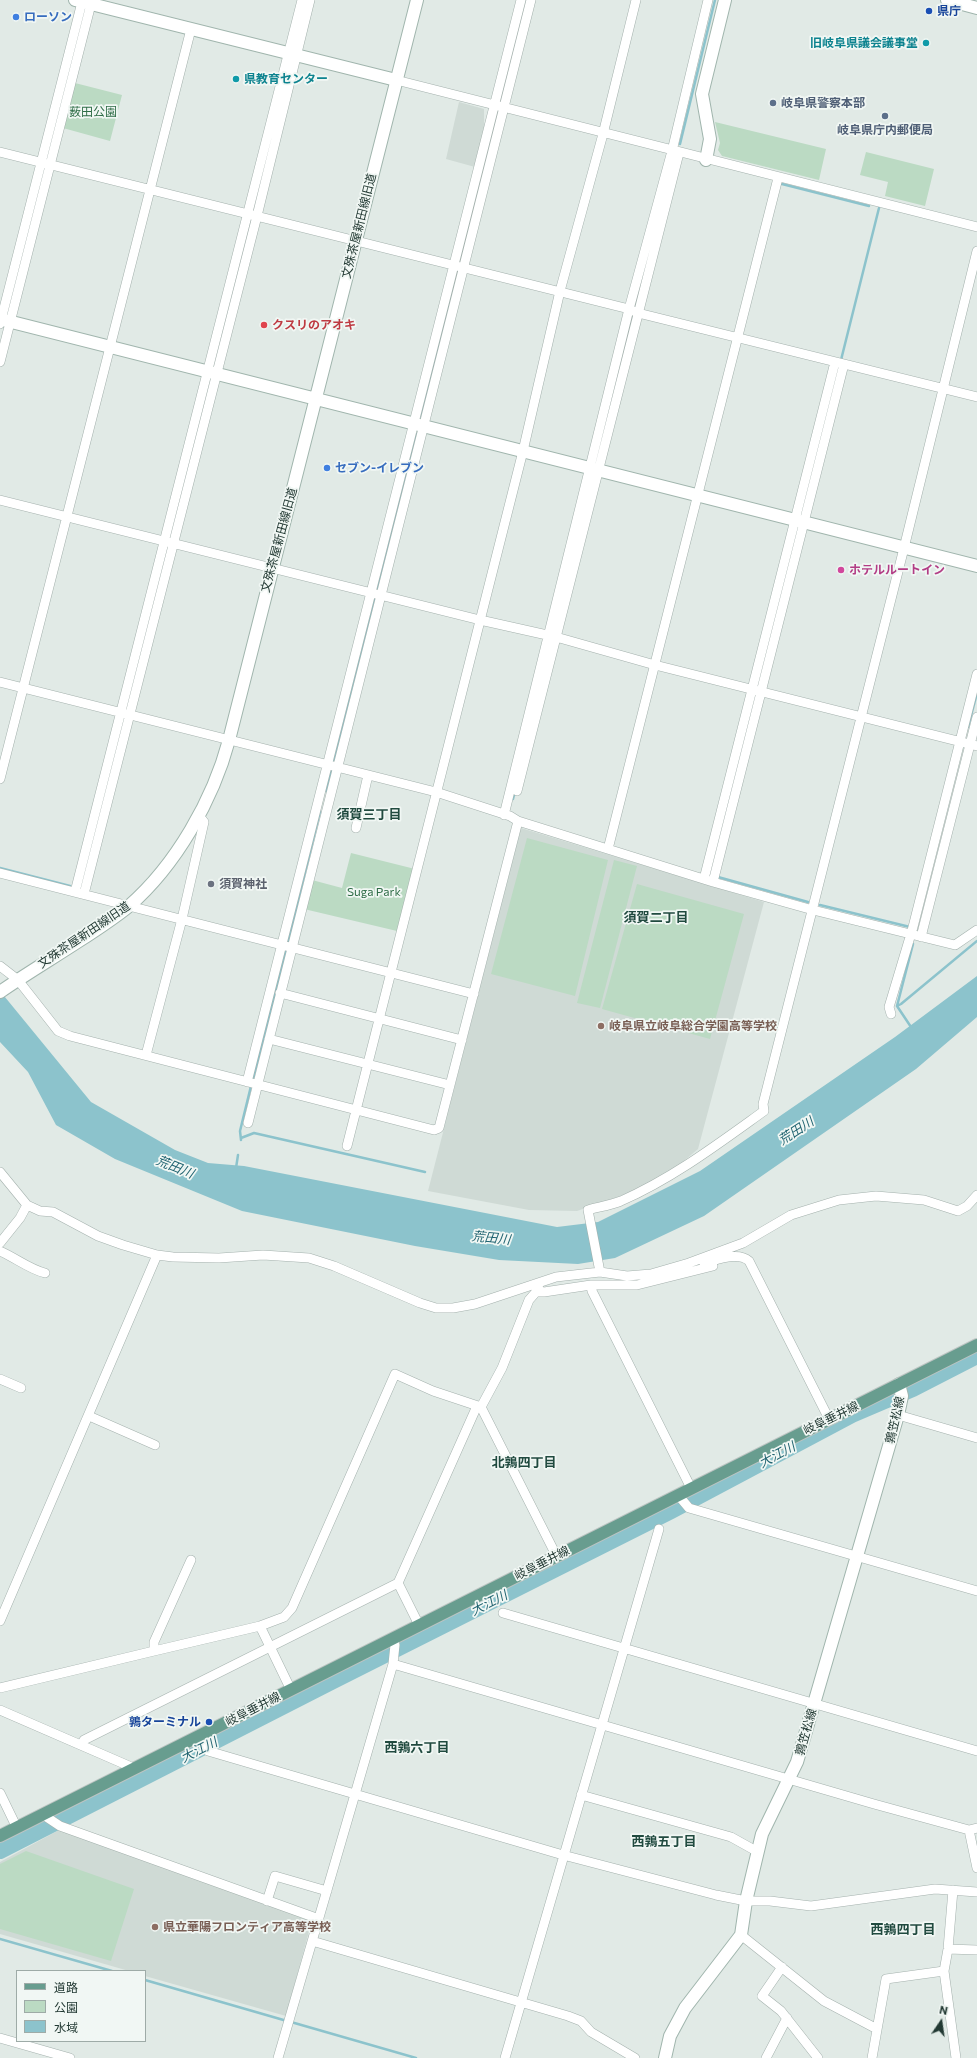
<!DOCTYPE html>
<meta charset="utf-8">
<style>
body{margin:0}
#map{position:relative;width:977px;height:2058px;overflow:hidden;background:#e1eae6;font-family:Commissioner,"Noto Sans JP",sans-serif}
canvas{display:block}
.legend{position:absolute;left:16px;top:1970px;width:130px;height:72px;box-sizing:border-box;background:#f1f7f4;border:1px solid #9eaba7;margin:0;padding:5px 7px;list-style:none;font-size:12px;color:#223933}
.legend li{display:flex;align-items:center;gap:8px;height:20px}
.legend b{width:20px;border:1px solid #9eaba7}
.north{position:absolute;left:921px;top:2002px;width:40px;height:40px;-webkit-text-stroke:3px #f1f7f4;paint-order:stroke;rotate:13deg;font-size:11px;font-weight:700;line-height:16px;text-align:center;color:#223933}
.north::after{content:'';display:block;margin:auto;width:14px;height:18px;background:#223933;clip-path:polygon(50% 0,100% 100%,50% 72%,0 100%)}
</style>
<div id="map">
<canvas width="977" height="2058"></canvas>
<ul class="legend">
<li><b style="height:5px;background:#689d8f"></b>道路</li>
<li><b style="height:11px;background:#bbdac3"></b>公園</li>
<li><b style="height:11px;background:#8cc3cc"></b>水域</li>
</ul>
<div class="north">N</div>
</div>
<script>
const ctx = document.querySelector('canvas').getContext('2d');
ctx.lineJoin = 'round';
function fill(path, color) { ctx.fillStyle = color; ctx.fill(path, 'evenodd'); }
function trace(path, color, width, dash) { ctx.strokeStyle = color; ctx.lineWidth = width; ctx.lineCap = dash ? 'butt' : 'round'; ctx.setLineDash(dash || []); ctx.stroke(path); }
function label(font, color, halo, rows, align = 'center') {
  ctx.font = font + ' Commissioner,"Noto Sans JP",sans-serif'; ctx.lineWidth = 3.5; ctx.setLineDash([]); ctx.textBaseline = 'middle'; ctx.strokeStyle = halo; ctx.fillStyle = color; for (const [text, x, y, turn = 0] of rows) {
    ctx.save(); ctx.translate(x, y); ctx.rotate((+turn || 0) * Math.PI / 180); ctx.textAlign = isNaN(turn) ? turn : align; if (halo) ctx.strokeText(text, 0, 0); ctx.fillText(text, 0, 0); ctx.restore();
  }
}
fill(new Path2D(`
 M459,102L484,109V128L475,167L446,159Z
 M521,828L764,902L698,1149L672,1171L626,1194L577,1211L529,1210L428,1191Z
 M61,1829L312,1920L286,2016L145,1976V1971H129L0,1934V1862Z`), '#cfdad5');
fill(new Path2D(`
 M75,83L122,95L110,141L63,128Z
 M715,122L826,149L819,180L722,156L718,150L720,143Z
 M866,152L934,169L925,206L885,196L888,182L860,175Z
 M527,838L608,860L575,996L491,974Z
 M351,853L415,869L397,931L304,909L312,880L342,888Z
 M614,860L637,866L600,1008L577,1003Z
 M637,884L744,914L710,1039L602,1009Z
 M26,1851L134,1889L111,1961L0,1929V1864Z`), '#bbdac3');
fill(new Path2D(`
 M977,976V1017L916,1069L704,1216L615,1258L578,1264L499,1260L415,1246L242,1211L115,1159L56,1125L28,1072L0,1042V991L91,1102L175,1150L208,1163L244,1166L557,1227L598,1222L700,1171L895,1037Z`), '#8cc3cc');
trace(new Path2D(`
 M500,101L526,0
 M60,107L82,21
 M680,144L715,0
 M782,184L869,206
 M468,227L497,115
 M841,360L879,208
 M421,416L455,278
 M173,528L196,434
 M377,589L416,434
 M968,727L977,693
 M334,761L375,597
 M326,791L331,771
 M513,799L515,791
 M0,868L70,886
 M718,877L808,902
 M820,905L910,927
 M288,942L320,811
 M897,1006L901,1004L977,941
 M911,1027L897,1006L913,944
 M253,1079L286,950
 M241,1138L254,1133L425,1172
 M241,1140L240,1131L251,1086
 M236,1168L238,1155
 M0,1939L112,1971
 M145,1980L287,2021
 M291,2022L416,2058`), '#8cc3cc', 2.5);
trace(new Path2D(`
 M0,1851L331,1682L671,1511L852,1415L913,1389L977,1356`), '#8cc3cc', 16);
const street = new Path2D(`
 M396,80L977,227
 M0,152L629,309L638,313L977,397
 M0,324L82,2
 M0,362L91,4
 M0,500L480,620L556,637L655,665L977,746
 M0,682L436,792L510,816L518,821L713,882L813,910L955,945L977,930
 M0,779L191,29
 M517,791L679,153
 M504,815L629,309L672,151L708,0
 M356,828L368,775
 M608,849L778,178
 M0,873L474,994
 M704,879L835,362
 M713,882L844,364
 M75,892L302,0
 M84,894L257,216L310,0
 M921,937L977,717
 M0,966L18,980L58,1031L70,1036L434,1130L439,1128L518,821
 M280,993L462,1040
 M891,1014L889,1007L913,927L977,674
 M269,1039L450,1085
 M146,1055L182,919L204,822L199,816
 M247,1082L521,0
 M248,1123L531,0
 M347,1146L523,451L560,291L603,134L636,0
 M0,1172L27,1205L40,1211L53,1212L98,1236L123,1245L157,1255L173,1257L219,1258L263,1255L309,1258L334,1266L420,1303L436,1308H453L475,1304L556,1277L600,1272L627,1276L651,1274L689,1263L743,1243L791,1215L839,1200L876,1196L924,1200L958,1211L967,1206L977,1195
 M0,1243L20,1218L27,1205
 M0,1251C16,1258 29,1269 45,1273
 M704,1263C717,1260 738,1251 749,1261L829,1419
 M600,1272L588,1210C599,1207 611,1205 621,1201C673,1178 718,1144 764,1111L763,1104L904,548L977,251
 M591,1285L592,1291L691,1488
 M536,1292H544L591,1285H637L713,1266
 M0,1379L21,1388
 M481,1407L502,1368L529,1300L536,1292L540,1290
 M481,1407L556,1555
 M898,1415L977,1438
 M89,1416L155,1445
 M678,1495L689,1508L977,1591
 M191,1560L154,1642V1651L260,1626
 M398,1583L477,1406
 M503,1613L977,1751
 M0,1621L157,1255
 M393,1664L874,1804L969,1830L977,1828
 M0,1688L154,1651
 M291,1690L260,1626L284,1617L292,1608L395,1374L433,1391L481,1407
 M0,1710L129,1766L133,1770
 M197,1737L208,1751L563,1855L716,1895L746,1901H770L811,1906L935,1889L977,1892
 M81,1745L84,1740L398,1583L419,1625
 M0,1793L17,1828
 M581,1795L731,1837L758,1852
 M45,1814L48,1818L60,1826L319,1919
 M969,1830L977,1868
 M953,1890L948,1949L944,1971L956,2058
 M267,1901L275,1876L327,1891
 M741,1935L824,2001L877,2029
 M312,1941L568,2016L581,2021L591,2032L635,2058
 M948,1949L977,1950
 M782,1967L762,1996L781,2011L818,2058
 M0,2038L70,2058
 M278,2058L393,1664L395,1645L393,1638
 M505,2058L659,1529
 M766,2058L787,2018
 M872,2058L886,1979L944,1971`);
const secondary = new Path2D(`
 M75,0L396,80
 M947,0L977,8
 M706,160L710,139L702,94L725,0
 M0,319L977,566
 M0,992C26,974 53,958 79,941C96,930 113,919 129,906C176,865 213,800 229,740L417,0
 M665,2058L670,2036L685,2008L741,1935L746,1901L762,1834L797,1762L898,1415L902,1396L899,1384`);
const primary = new Path2D(`
 M0,1836L977,1345`);
trace(street, '#a4b1ad', 10);
trace(secondary, '#a0b5ad', 14);
trace(primary, '#bdc4c2', 14);
trace(street, '#fff', 9);
trace(secondary, '#fff', 12);
trace(primary, '#689d8f', 12);
for (const [x, y, r, color] of [
 [929,11,4,"#1a4fb4"],
 [16,17,4,"#3f7fe0"],
 [926,43,4,"#0f9aa8"],
 [236,79,4,"#0f9aa8"],
 [773,103,4,"#5c6f8a"],
 [885,116,4,"#5c6f8a"],
 [264,325,4,"#e0444e"],
 [327,468,4,"#3f7fe0"],
 [841,570,4,"#d1479c"],
 [211,884,4,"#6b7280"],
 [601,1026,4,"#8d6e63"],
 [209,1722,4,"#1a4fb4"],
 [155,1927,4,"#8d6e63"]
]) { const dot = new Path2D(); dot.arc(x, y, r, 0, 2 * Math.PI); ctx.fillStyle = color; ctx.fill(dot); trace(dot, '#f1f7f4', 1.5); }
label('bold 12px', '#164399', '#f1f7f4', [
 ["県庁",937,11],
 ["鶉ターミナル",201,1722,"right"]
], 'left');
label('bold 12px', '#366cbe', '#f1f7f4', [
 ["ローソン",24,17],
 ["セブン-イレブン",335,468]
], 'left');
label('bold 12px', '#0d838f', '#f1f7f4', [
 ["旧岐阜県議会議事堂",918,43],
 ["県教育センター",244,79,"left"]
], 'right');
label('bold 12px', '#4e5e75', '#f1f7f4', [
 ["岐阜県警察本部",781,103],
 ["岐阜県庁内郵便局",885,130,"center"]
], 'left');
label('12px', '#2f6d47', '#f1f7f4', [
 ["薮田公園",93,112],
 ["Suga Park",374,892]
]);
label('12px', '#223933', '#f1f7f4', [
 ["文殊茶屋新田線旧道",359,226,-76],
 ["文殊茶屋新田線旧道",279,540,-75],
 ["文殊茶屋新田線旧道",84,935,-34],
 ["岐阜垂井線",831,1418,-26],
 ["鶉笠松線",895,1420,-77],
 ["岐阜垂井線",542,1563,-27],
 ["岐阜垂井線",253,1709,-27],
 ["鶉笠松線",806,1732,-74]
]);
label('bold 12px', '#be3a42', '#f1f7f4', [
 ["クスリのアオキ",272,325]
], 'left');
label('bold 12px', '#b23c85', '#f1f7f4', [
 ["ホテルルートイン",849,570]
], 'left');
label('bold 12px', '#5b616d', '#f1f7f4', [
 ["須賀神社",219,884]
], 'left');
label('bold 12px', '#785e54', '#f1f7f4', [
 ["岐阜県立岐阜総合学園高等学校",609,1026],
 ["県立華陽フロンティア高等学校",163,1927]
], 'left');
label('bold 13px', '#204a3f', '#f1f7f4', [
 ["須賀三丁目",369,815],
 ["須賀二丁目",656,918],
 ["北鶉四丁目",524,1463],
 ["西鶉六丁目",417,1748],
 ["西鶉五丁目",664,1842],
 ["西鶉四丁目",903,1930]
]);
label('italic 13px', '#216471', '#f1f7f4', [
 ["荒田川",796,1131,-33],
 ["荒田川",175,1167,22],
 ["荒田川",491,1238,6],
 ["大江川",777,1455,-28],
 ["大江川",489,1603,-27],
 ["大江川",199,1750,-27]
]);
</script>
